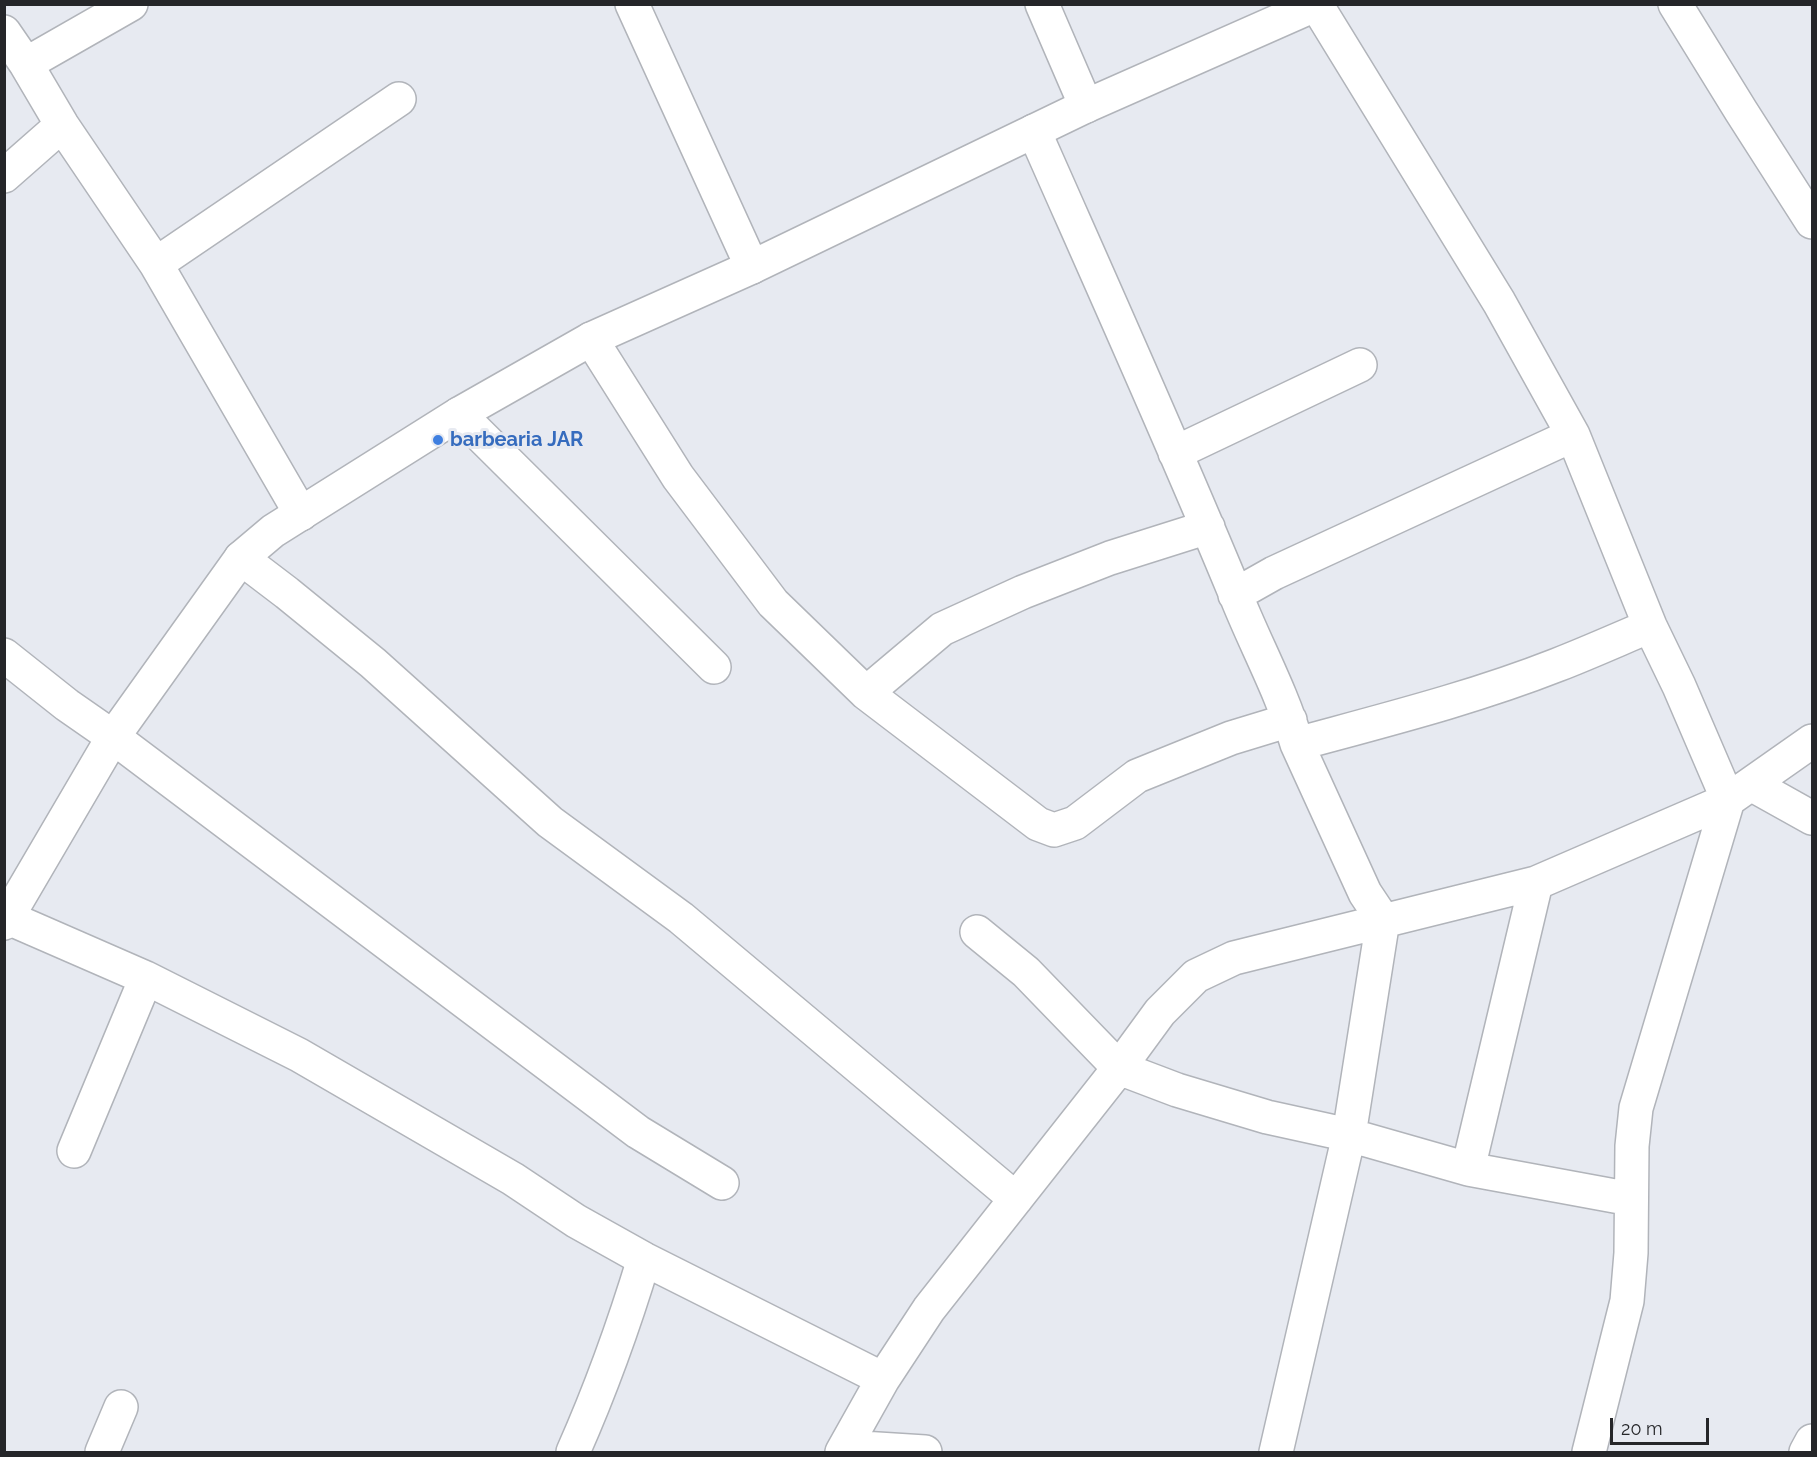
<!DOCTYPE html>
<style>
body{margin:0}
#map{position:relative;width:1817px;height:1457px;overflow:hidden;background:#e7eaf1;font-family:Raleway,sans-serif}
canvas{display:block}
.frame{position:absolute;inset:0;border:6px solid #252629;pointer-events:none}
.scale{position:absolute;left:1610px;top:1418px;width:99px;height:27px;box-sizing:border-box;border:3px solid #252629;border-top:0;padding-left:8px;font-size:18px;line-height:21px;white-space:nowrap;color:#252629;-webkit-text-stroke:4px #e7eaf1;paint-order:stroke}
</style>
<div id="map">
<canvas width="1817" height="1457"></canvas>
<div class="frame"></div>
<div class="scale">20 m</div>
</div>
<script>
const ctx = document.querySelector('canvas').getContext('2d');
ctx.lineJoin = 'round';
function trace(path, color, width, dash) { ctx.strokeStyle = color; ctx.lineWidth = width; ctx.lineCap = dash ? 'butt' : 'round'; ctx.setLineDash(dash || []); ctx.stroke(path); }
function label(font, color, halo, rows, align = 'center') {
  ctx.font = font + ' Raleway,sans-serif'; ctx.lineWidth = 6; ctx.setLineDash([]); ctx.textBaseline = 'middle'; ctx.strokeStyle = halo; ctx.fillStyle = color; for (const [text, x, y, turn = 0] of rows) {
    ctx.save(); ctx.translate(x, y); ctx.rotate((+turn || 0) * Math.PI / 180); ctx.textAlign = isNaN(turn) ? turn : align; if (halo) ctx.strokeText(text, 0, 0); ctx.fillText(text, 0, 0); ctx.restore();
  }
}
const street = new Path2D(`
 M632,4L752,267
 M1042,4L1086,106
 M1316,4L1499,302L1573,435L1650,626L1679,686L1728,800L1636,1108L1632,1146L1631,1253L1627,1301L1589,1452
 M1675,4L1741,111L1812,222
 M4,32L26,64L62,125L156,264L301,514
 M26,64L131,4
 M1034,131C1102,285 1171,438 1235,593C1255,644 1282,692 1297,744L1365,893L1383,920L1349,1135L1276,1452
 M4,176L62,125
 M156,264L399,99
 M591,339L678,477L773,603L866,693L1038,824L1054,830L1075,823L1137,776L1231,738L1290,720
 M459,414L714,667
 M1175,453L1360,365
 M241,558L287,593L373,663L550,822L681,918L1016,1199
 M1235,595L1274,573L1573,435
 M4,655L67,705L113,737L638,1132L722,1183
 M866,693L942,629L1023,592L1110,558L1208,527
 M1297,744C1385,720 1473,698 1557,665C1588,653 1619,639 1650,626
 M1751,784L1812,818
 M4,916L146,978L299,1055L513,1179L576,1221L644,1259L883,1379
 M977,932L1026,972L1119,1068L1177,1090L1267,1117L1349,1135L1468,1169L1631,1199
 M74,1151L146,978
 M1468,1169L1536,883
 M846,1447L925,1452
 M102,1452L121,1407
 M573,1452C601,1389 624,1325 644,1259
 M842,1452L883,1379L929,1309L1119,1068L1160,1012L1196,976L1234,958L1536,883L1728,800L1812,741
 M1806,1452L1812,1441`);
const secondary = new Path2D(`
 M4,923L113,737L241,558L273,531L459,414L591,339L752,267L1086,106L1317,4`);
trace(street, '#b1b4ba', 36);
trace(secondary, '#b1b4ba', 36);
trace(street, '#fff', 33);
trace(secondary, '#fff', 33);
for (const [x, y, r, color] of [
 [438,440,6,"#3f7fe0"]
]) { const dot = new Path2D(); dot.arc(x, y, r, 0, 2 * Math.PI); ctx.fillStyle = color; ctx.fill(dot); trace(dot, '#e7eaf1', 2); }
label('bold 20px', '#366cbe', '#e7eaf1', [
 ["barbearia JAR",450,440]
], 'left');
</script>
